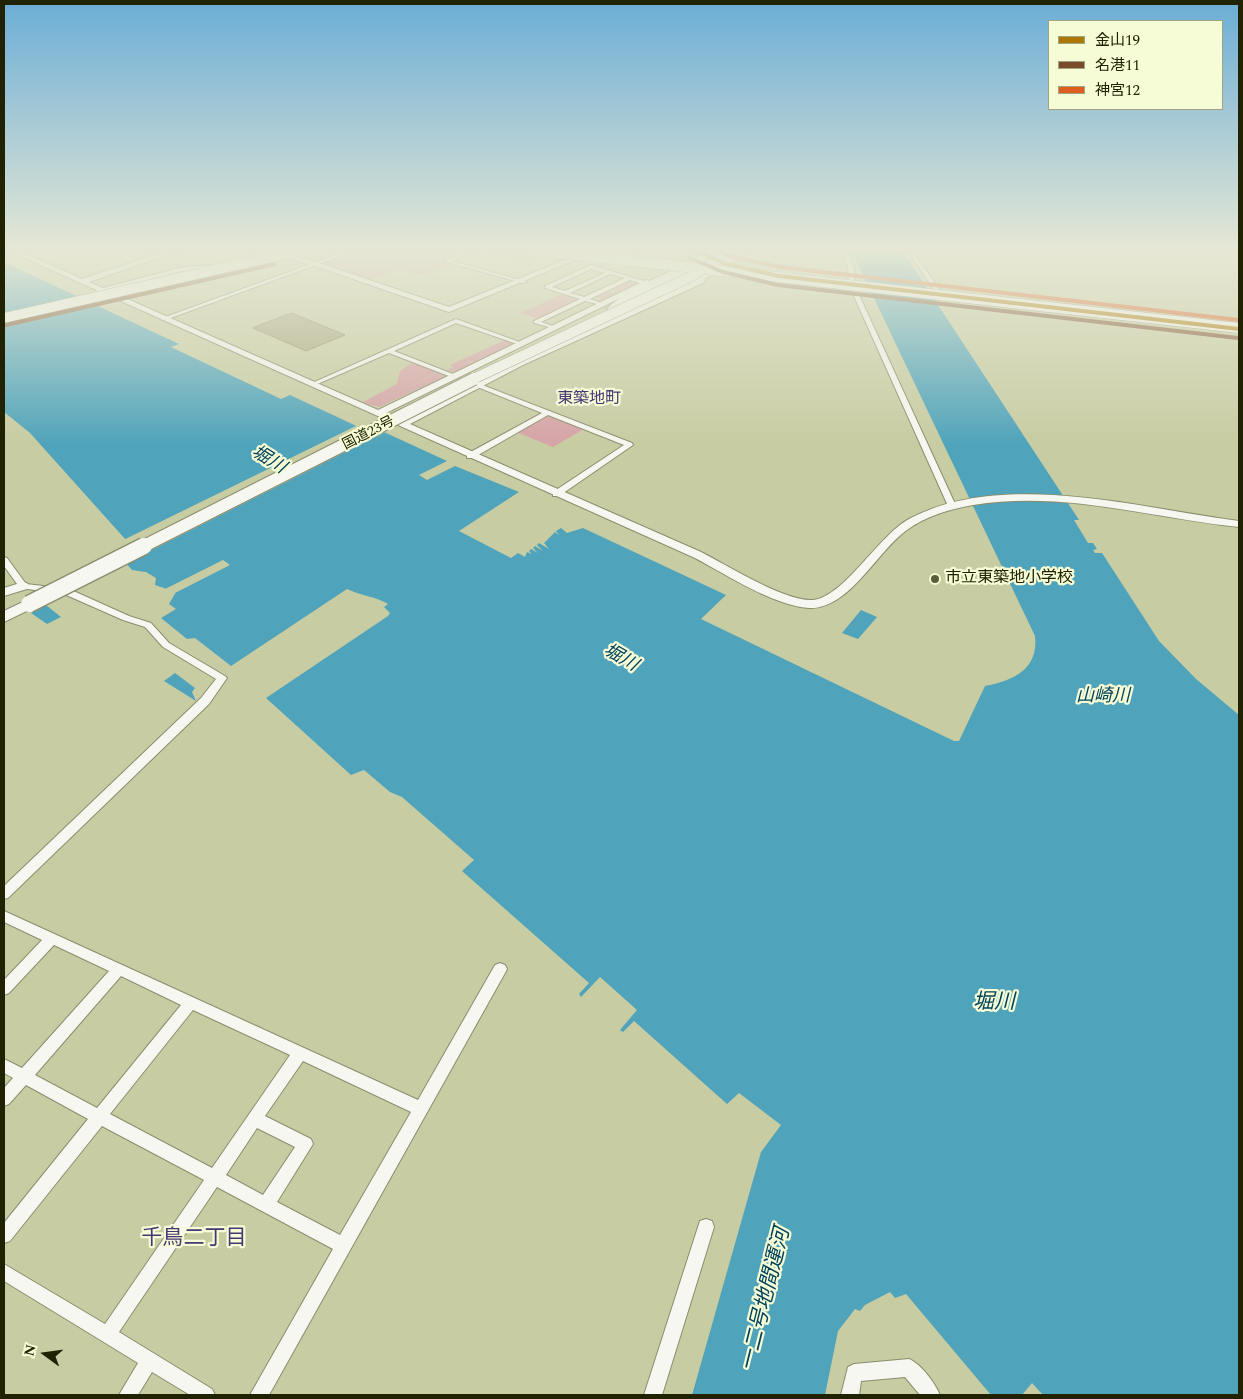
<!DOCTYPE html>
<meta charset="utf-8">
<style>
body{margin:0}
#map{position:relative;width:1243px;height:1399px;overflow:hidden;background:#c8cca2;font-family:Spectral,"Noto Sans JP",serif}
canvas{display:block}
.frame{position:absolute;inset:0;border:5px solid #202202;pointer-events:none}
.legend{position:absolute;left:1048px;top:20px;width:175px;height:90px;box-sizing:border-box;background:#f6fcd5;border:1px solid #a0a581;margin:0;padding:6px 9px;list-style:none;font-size:15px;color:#202202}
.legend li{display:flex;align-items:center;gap:10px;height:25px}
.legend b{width:25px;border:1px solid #a0a581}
.north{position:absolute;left:20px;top:1329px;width:50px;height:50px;-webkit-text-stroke:4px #f6fcd5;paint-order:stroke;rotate:284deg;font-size:14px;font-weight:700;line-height:20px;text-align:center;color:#202202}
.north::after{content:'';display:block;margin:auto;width:18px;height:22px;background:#202202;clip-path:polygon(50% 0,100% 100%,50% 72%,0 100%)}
</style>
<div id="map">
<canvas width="1243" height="1399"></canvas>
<div class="frame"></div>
<ul class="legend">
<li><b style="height:6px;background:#ac7801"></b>金山19</li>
<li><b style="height:6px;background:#7a4b2a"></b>名港11</li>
<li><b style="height:6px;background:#dd5e1f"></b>神宮12</li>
</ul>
<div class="north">N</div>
</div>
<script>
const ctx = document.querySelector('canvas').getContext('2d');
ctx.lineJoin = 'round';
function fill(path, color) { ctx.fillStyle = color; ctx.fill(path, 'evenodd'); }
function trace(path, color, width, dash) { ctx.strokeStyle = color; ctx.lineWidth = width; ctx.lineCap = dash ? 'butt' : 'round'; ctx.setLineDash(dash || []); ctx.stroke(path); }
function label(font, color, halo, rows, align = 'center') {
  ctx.font = font + ' Spectral,"Noto Sans JP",serif'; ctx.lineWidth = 4.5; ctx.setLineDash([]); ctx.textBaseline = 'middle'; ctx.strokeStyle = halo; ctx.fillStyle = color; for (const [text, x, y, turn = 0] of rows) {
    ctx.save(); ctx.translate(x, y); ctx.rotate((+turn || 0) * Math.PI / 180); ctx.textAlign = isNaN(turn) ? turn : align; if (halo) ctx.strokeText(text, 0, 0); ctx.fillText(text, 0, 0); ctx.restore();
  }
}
fill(new Path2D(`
 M357,250H474L446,261L453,264L425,275L397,270L371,280L323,263Z
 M480,250H562L580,256L561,263L541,257L527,263L502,255L485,259L477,256L484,252Z
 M629,279L641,282L600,302L596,301L601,298L594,296L604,291L612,293L617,291L610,288Z
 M564,293L582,299L538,319L521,313Z
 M505,340L514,343L474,363L466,360L473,364C464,368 455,374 446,371L453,367L450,365Z
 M413,362L438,372L371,405L363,402L397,384L400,371Z
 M439,372L447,376L379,407L371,405Z
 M547,414L584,429L553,447L516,432Z`), '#d5a3a6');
fill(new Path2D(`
 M851,250H902L1079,520H1074L1088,543H1093L1097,549L1093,550L1095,553H1102L1159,641L1196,679L1239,715V1395H1043L1032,1383L1022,1395H991L906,1294L895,1298L890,1292L865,1305L860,1311L855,1309L838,1331L825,1395H692L761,1152L781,1125L739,1093L727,1104L634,1021L623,1032L620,1030L637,1010L600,977L581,997L579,994L589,983L462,871L474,860L402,797L390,792L364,770L351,775L266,698L388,616L390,613L384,607L388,604C374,596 362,596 347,589L231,666L195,638L187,639L161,618L176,609L169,604L176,592L155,585L156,578L146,572L132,570L112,547L126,540L30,433L4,412V262L179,344L171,347L281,399L290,395L378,436L384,432L447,461L419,475L427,480L455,466L519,492L459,531L511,558L518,553L525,557L527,552L532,554L529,551L531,549L538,553L533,548L535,546L543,551L537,545L539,543L549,549L544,543L555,532L559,535L556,531L561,528L567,533L583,528L726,595L701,619L954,741H959L985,686C1013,681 1039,669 1035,636Z
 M46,605L61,617L47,624L31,613Z
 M861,610L877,617L858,639L842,633Z
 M175,673L195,688L192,692L196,701L164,681Z`), '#4fa3ba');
fill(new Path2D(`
 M360,424L378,433L387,431L130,561L122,563L110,549L109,547Z
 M223,560L230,565L177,592L170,593L163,590Z`), '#c8cca2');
const building = new Path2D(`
 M292,313L345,335L306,351L253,328Z`);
fill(building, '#a9a67f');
trace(building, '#8d8b67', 1);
const street = new Path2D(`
 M349,250H357L165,320L160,319Z
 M469,250H477L452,261L527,282L522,283L444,261Z
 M841,250H846L854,267V284L956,506L955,508H949L948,506L849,285L848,267Z
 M907,250H912L942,293L941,294H937Z
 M211,265L213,268L183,271L99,292L96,290L183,267Z
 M591,265L650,283L647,285L630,280L590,299L605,304V306L585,301L541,322L556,327V329L534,323V321L580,299L545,288V286ZM591,269L605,273L565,291L552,287ZM610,274L625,278L584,297L570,293Z
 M456,319L525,344L520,345L456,323L394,351L458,376V378H454L389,353L315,385L310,384Z
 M477,383L632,443L633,445L559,496H553V492L624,445L548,415L473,458H467V454L542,413L475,386V384Z
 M4,557L7,558L26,584L69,589L129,616L151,623L169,643L225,676L227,678L209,704L8,898L4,899V886L201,698L216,679L163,647L145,627L123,620L64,594L20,588L4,566Z
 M4,911L418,1100L495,965L500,963L505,965L507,969L505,973L269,1395H250L333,1249L217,1187L119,1332L212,1389L215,1395H190L152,1372L138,1395H119L138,1363L4,1281V1264L105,1324L204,1180L102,1126L10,1241L4,1243V1223L88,1119L26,1085L9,1104L4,1106V1088L13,1078L4,1073V1059L22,1068L109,971L54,945L9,993L4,995V980L42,940L4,922ZM121,976L181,1005L97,1108L35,1075ZM193,1010L290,1055L212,1168L110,1114ZM303,1061L411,1112L340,1235L277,1202L313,1144L311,1139L265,1116ZM257,1128L295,1147L263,1195L226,1175Z
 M706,1219L712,1221L714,1227L662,1395H644L698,1227L700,1221Z
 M909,1359C921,1364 935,1383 940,1395H920L905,1377L861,1381L859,1395H841L848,1367L854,1364Z`);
const secondary = new Path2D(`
 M7,250H17L82,279L170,250H181L89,282L378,410L646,280L653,282L386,413L402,421L517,361L697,279L703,272H709L703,283L523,365L410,424C507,467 604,509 701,552C727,565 785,602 813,600C844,597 878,536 909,519C1002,469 1139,508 1239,521V527C1152,518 1062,490 973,505C950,509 926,516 907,530C877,551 849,610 809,608C772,605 727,575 695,558Z
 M256,250H269L319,263L449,307L589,250H599L449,312L315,266Z
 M691,250H701L728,263L766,273L762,275L724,265Z
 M23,582L27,583L29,586L27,589L4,596V588Z`);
const highway = new Path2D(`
 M507,250H541L555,254L551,257Z
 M709,250H719C692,277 647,288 615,311L607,309C629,285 680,271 709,250Z
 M738,250H748C738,260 683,296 672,287L713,268Z
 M29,599L37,604L35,607L4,622V611Z`);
trace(street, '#8a8d6c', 2);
trace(secondary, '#8a8d6c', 2);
trace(highway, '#8a8d6c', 2);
fill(street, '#f7f7f1');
fill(secondary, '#f7f7f1');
fill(highway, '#f7f7f1');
const highwayBridgeFar2 = new Path2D(`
 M532,250L1239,328
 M4,318L302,250
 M471,380L690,277L733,250`);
const highwayBridgeFar1 = new Path2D(`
 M142,547L474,379`);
const highwayBridge = new Path2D(`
 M29,604L144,546`);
trace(highwayBridgeFar2, '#8a8d6c', 11, []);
trace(highwayBridgeFar1, '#8a8d6c', 14, []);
trace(highwayBridge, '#8a8d6c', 19, []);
trace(highwayBridgeFar2, '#f7f7f1', 10);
trace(highwayBridgeFar1, '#f7f7f1', 12);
trace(highwayBridge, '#f7f7f1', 16);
trace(new Path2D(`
 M695,250L726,264L779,276L1239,329`), '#ac7801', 4);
trace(new Path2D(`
 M690,258L723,272L778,285L1238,338
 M6,325L275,264`), '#7a4b2a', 4);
trace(new Path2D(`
 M717,250L729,256L780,267L1239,320`), '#dd5e1f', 4);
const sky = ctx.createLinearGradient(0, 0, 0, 446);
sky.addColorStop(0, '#6badd6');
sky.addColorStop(0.56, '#e6e8d5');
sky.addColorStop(1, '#e6e8d500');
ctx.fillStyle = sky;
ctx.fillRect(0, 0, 1243, 446);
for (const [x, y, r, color] of [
 [935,579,5,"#5b5e3a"]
]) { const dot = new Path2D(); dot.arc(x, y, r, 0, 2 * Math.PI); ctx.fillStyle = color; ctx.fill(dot); trace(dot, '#f6fcd5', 2); }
label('14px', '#202202', '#f6fcd5', [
 ["国道23号",369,434,-27]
]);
label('16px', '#473673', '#f6fcd5', [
 ["東築地町",589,400]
]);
label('16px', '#202202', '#f6fcd5', [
 ["市立東築地小学校",945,579]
], 'left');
label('italic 18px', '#00415b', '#f6fcd5', [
 ["堀川",268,461,32],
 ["堀川",620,659,30],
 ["山崎川",1103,697]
]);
label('italic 21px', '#00415b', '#f6fcd5', [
 ["堀川",994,1004],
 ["一二号地間運河",767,1300,-76]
]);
label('21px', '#473673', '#f6fcd5', [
 ["千鳥二丁目",194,1240]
]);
</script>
